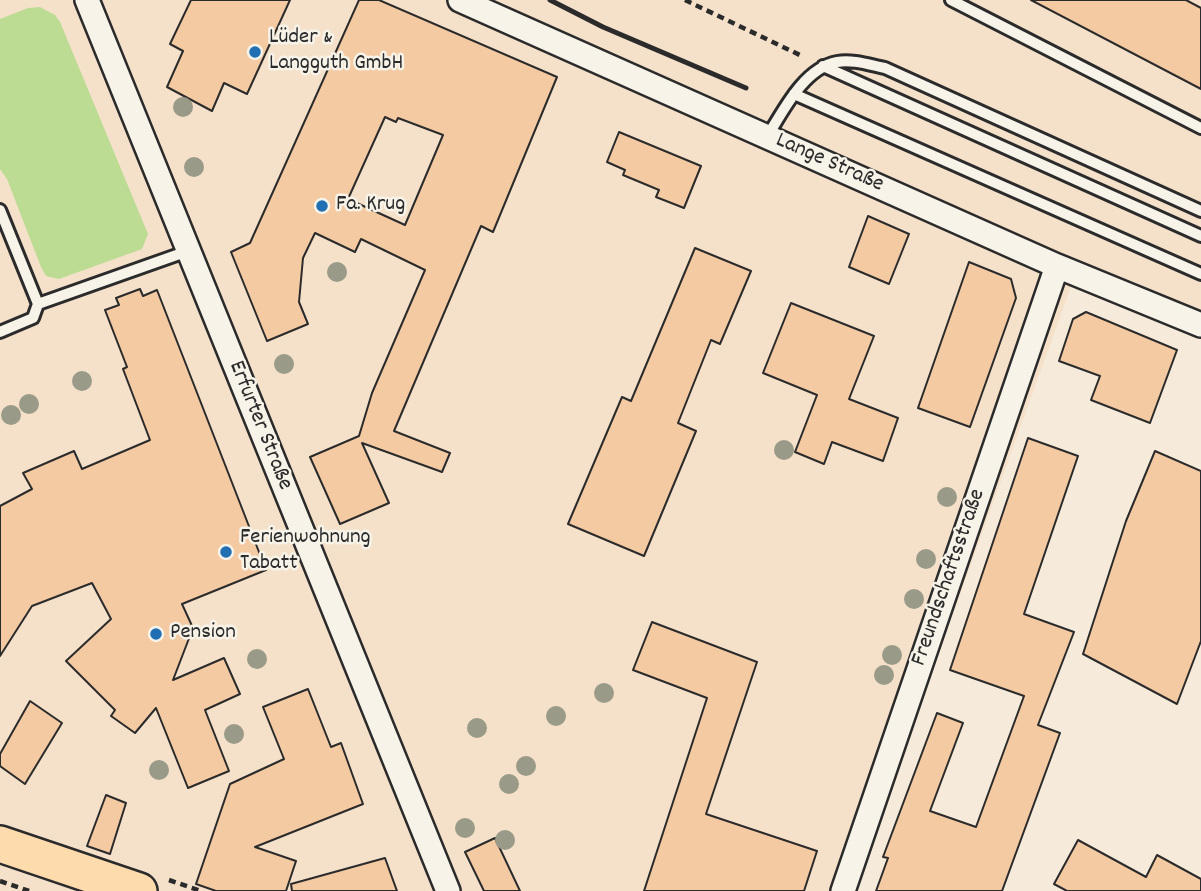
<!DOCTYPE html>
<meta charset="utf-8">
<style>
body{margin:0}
canvas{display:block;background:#f6ebda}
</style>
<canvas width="1201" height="891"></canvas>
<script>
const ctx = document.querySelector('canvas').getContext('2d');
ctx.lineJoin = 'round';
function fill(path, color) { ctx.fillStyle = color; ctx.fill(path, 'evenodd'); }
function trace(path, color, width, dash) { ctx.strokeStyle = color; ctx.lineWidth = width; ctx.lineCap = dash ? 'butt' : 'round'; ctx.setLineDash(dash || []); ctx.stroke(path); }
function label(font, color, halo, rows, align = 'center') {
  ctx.font = font + ' Dekko,sans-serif'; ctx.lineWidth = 5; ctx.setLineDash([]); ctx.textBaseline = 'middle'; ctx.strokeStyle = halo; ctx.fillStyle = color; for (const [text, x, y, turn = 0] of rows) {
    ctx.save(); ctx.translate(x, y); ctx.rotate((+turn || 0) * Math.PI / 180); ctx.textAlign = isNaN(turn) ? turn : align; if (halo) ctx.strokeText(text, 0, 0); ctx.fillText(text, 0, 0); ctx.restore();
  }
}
fill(new Path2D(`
 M0,0H1201V313L1080,262L853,891H0Z`), '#f5e1ca');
fill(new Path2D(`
 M40,7L55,15L60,22L148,234L142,249L59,279L46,276L41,267L7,179L0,169V19L28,8Z`), '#bcdb93');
const building = new Path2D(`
 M191,0H290L247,94L224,83L212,111L167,87L183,51L170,44Z
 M359,0H379L557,77L493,232L481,226L394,431L450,453L442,472L362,443L389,503L340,524L310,457L359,436L372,393L425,270L361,239L355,252L315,233L303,258L299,302L308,324L267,341L231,252L250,243ZM385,117L396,122L398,118L443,135L405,225L348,199Z
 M1031,0H1186L1201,8V89Z
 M619,132L701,166L684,208L656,197L659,190L623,175L625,170L607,162Z
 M868,216L909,234L889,284L849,267Z
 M695,248L751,271L720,344L711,340L678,423L696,431L644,556L568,524L622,397L631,401Z
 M969,262L1011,279L1016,298L970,427L918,408Z
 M140,289L143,296L157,290L266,570L182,604L193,628L173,680L224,658L240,694L205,710L229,771L188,788L156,708L135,733L111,716L115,710L66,661L111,619L92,583L32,606L0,656V506L32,489L23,473L74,451L82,469L150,440L123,369L127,367L105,310L119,305L116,298Z
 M791,303L874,336L849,399L898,418L883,461L832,442L824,464L795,452L817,395L763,373Z
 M1086,312L1177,350L1150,423L1091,400L1100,376L1059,361L1073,319Z
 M1028,438L1078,456L1024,614L1074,632L1038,725L1060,733L1002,891H876L888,858L883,857L937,713L963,723L930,811L976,827L1024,696L950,670Z
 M1155,451L1201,471V641L1177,704L1083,654L1126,521Z
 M652,622L757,662L706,814L817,851L804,891H644L707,698L633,670Z
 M308,689L331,747L341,743L363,804L255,847L296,861L286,891H216L196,884L230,784L284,759L263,707Z
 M30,701L62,723L25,784L0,766V754Z
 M106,795L126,803L110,854L87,846Z
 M495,838L520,891H484L465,852Z
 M1078,840L1146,877L1157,855L1201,879V891H1067L1054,884Z
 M385,858L397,891H292L291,884Z`);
fill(building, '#f4caa3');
trace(building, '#2b2b2b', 2);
const service = new Path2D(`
 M951,0L1201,128
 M823,66L1201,236
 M794,94L1201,274
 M767,137C783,111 804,68 837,62C852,59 870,65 885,68L1201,211
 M0,210L38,304L33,318L0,332
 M38,304L188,251`);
const minor = new Path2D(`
 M87,0L448,891
 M460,0L1057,266L1201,325
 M843,891L1057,266`);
const primary = new Path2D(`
 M0,844L139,891`);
trace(service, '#2b2b2b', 16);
trace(minor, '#2b2b2b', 28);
trace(primary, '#2b2b2b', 40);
trace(new Path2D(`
 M685,0L804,57
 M169,880L201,891
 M0,881L29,891`), '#2b2b2b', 4.5, [7, 5]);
trace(service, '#f7f3e8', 10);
trace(minor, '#f7f3e8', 23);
trace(primary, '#fedbac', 35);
trace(new Path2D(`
 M550,0L603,27L746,88`), '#2b2b2b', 5);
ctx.fillStyle = '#9a9a88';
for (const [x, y] of [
 [183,107],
 [194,167],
 [337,272],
 [284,364],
 [82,381],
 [29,404],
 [11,415],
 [784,450],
 [947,497],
 [926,559],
 [914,599],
 [892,655],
 [257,659],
 [884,675],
 [604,693],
 [556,716],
 [477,728],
 [234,734],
 [526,766],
 [159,770],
 [509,784],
 [465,828],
 [505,840]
]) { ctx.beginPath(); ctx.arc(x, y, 10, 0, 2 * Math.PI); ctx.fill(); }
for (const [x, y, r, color] of [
 [255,52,7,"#1f6fb2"],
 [322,206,7,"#1f6fb2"],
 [226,552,7,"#1f6fb2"],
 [156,634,7,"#1f6fb2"]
]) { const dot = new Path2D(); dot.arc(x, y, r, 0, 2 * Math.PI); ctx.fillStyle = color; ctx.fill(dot); trace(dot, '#f7f3e8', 2.5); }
label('23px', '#2b2b2b', '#f7f3e8', [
 ["Lüder &",269,39],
 ["Langguth GmbH",269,65],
 ["Fa. Krug",336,206],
 ["Ferienwohnung",240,539],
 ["Tabatt",240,565],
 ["Pension",170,634]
], 'left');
label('23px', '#2b2b2b', '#f7f3e8', [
 ["Lange Straße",829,164,24],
 ["Erfurter Straße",259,426,68],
 ["Freundschaftsstraße",950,578,-71]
]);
</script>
